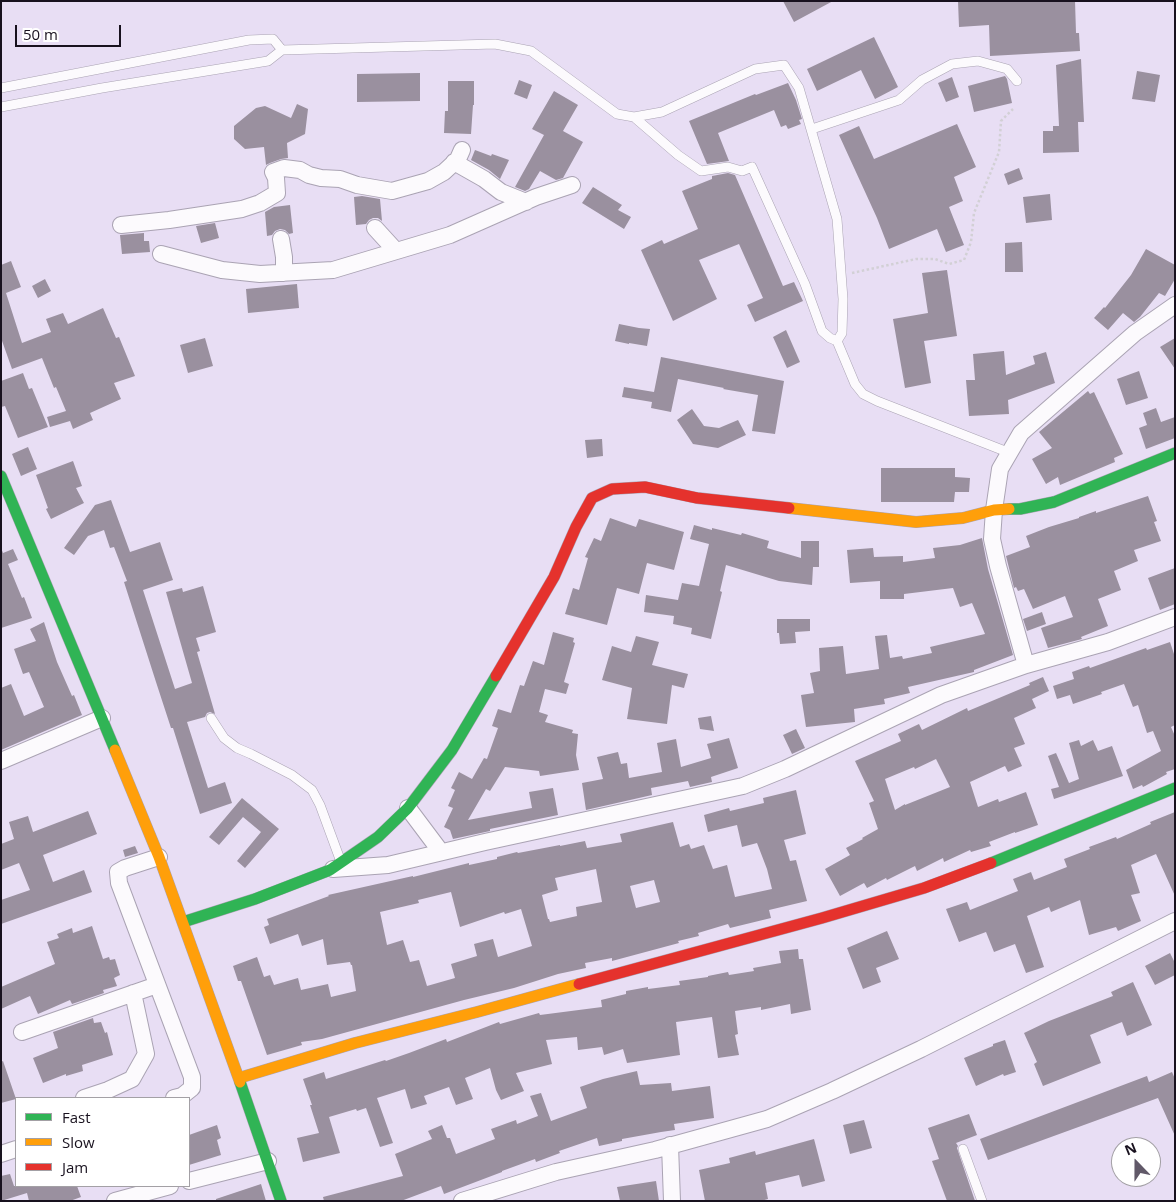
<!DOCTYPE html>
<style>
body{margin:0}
#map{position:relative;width:1176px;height:1202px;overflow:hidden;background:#e8def4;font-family:"Open Sans",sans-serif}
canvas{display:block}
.frame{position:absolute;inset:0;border:2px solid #18111e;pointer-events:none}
.legend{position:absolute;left:15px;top:1097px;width:175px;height:90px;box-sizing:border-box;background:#fff;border:1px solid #a3a0a5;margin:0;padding:6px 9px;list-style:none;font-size:15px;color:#18111e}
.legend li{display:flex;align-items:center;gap:10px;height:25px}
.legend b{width:25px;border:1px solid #a3a0a5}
.north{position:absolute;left:1111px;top:1137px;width:50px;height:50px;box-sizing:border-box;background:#fff;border:1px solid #a3a0a5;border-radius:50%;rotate:338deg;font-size:14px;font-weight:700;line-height:20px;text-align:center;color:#18111e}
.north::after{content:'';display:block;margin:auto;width:18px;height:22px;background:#615969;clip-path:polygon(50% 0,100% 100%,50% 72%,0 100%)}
.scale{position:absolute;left:15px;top:25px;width:106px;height:22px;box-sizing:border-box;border:2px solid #18111e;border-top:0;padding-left:6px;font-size:15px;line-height:18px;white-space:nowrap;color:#18111e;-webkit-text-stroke:4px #fff;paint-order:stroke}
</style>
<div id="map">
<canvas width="1176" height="1202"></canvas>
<div class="frame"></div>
<ul class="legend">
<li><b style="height:6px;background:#30b455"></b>Fast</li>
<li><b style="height:6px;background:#ff9f0a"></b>Slow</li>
<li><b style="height:6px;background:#e5322d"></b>Jam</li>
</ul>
<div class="north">N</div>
<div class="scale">50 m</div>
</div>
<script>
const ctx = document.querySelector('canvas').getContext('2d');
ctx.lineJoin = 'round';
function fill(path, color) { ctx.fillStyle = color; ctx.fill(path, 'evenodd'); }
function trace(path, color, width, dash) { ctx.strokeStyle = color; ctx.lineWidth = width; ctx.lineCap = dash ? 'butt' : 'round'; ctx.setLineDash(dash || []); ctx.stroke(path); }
fill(new Path2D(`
 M783,1H833L794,22Z
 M958,1H1075L1076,33H1079L1080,51L990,56L989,25L959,27Z
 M874,37L898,87L875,99L861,70L817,91L807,69Z
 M1081,59L1084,122H1078L1079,152L1043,153V131H1053V126H1059L1056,65Z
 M1137,71L1160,75L1155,102L1132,99Z
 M420,73V101L357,102V74Z
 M1005,76L1007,79L1012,103L974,112L968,86Z
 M952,77L959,97L946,102L938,83Z
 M519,80L532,85L527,99L514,94Z
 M448,81H474V105H473L471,134L444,133L445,111H448Z
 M788,83L796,100L802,119L799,120L801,124L788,129L786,125L781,127L774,110L718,133L729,161L707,164L689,121L755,94L756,95Z
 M554,91L578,105L563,131L583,142L563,178L556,180L540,171L529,189L525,191L515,187L544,135L532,129Z
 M297,104L308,109L305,134L287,143L288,158L281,159L270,163L266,165L264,147L245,149L234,139V126L256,108L265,106L291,118Z
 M957,124L976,167L954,177L963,201L949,207L964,245L946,252L937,229L889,249L877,218L839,135L859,126L874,159Z
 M475,150L491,156L492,154L509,160L500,179L489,170L471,160Z
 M1019,168L1023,179L1008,185L1004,174Z
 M728,173L735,175L783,286L794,282L803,301L755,322L747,305L763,298L739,244L699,260L717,299L673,321L641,250L662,240L664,244L698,229L682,191L712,179V176Z
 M593,187L622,205L618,210L631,217L624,229L582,203Z
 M1050,194L1052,220L1026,223L1023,197Z
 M362,196L380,199L382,221L378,218H373L369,220L366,224L356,225L354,197Z
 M290,205L293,233L289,234L285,230L280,229L275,231L272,235L267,236L265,212L274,207Z
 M215,223L219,238L201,243L196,226Z
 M144,233V241H149L150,252L122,254L120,235Z
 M1022,242L1023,272H1005V243Z
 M1146,249L1175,265V279L1165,296L1159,293L1140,317L1134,322L1123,313L1108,330L1094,318L1104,307L1105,308L1131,275Z
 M11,261L21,287L6,293L22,343L51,332L46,319L63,313L68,324L103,308L116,338L119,337L135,376L114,383L121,399L90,413L93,420L73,429L70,421L50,427L47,417L66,411L56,387L54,388L42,358L12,369L1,338V265Z
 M947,270L957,336L924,341L931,383L905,388L893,319L928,313L922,273Z
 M45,279L51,291L38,298L32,286Z
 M297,284L299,308L248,313L246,289Z
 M619,324L639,328L650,329L647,346L629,343V344L615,341Z
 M786,330L800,362L787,368L773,337Z
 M205,338L213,366L188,373L180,345Z
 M1175,338V369L1160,347Z
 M1004,351L1006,375L1035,364L1033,356L1046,352L1055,383L1008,400L1009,414L969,416L966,380H975L973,354Z
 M661,357L784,381L775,434L752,431L758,395L723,389L724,388L678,379L671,412L651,408L652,402L622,397L624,387L654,392Z
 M1139,371L1148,398L1126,405L1117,379Z
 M23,373L29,389L32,388L48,427L18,438L5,406L1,407V381Z
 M1088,391L1090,394L1094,392L1123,454L1114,458L1115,462L1060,485L1058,477L1046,484L1032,459L1052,448L1039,432Z
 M1156,408L1161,422L1175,417V438L1146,449L1139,428L1147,425L1143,413Z
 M692,409L704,426L719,428L738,420L746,435L718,448L693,444L677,420Z
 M602,439L603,456L587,458L585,440Z
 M28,447L37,469L21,476L12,454Z
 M73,461L82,486L76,488L84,503L51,519L46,509L48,508L36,475Z
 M881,468H955V477L970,478L969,492H955L954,502H881Z
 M1148,496L1157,521L1154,522L1161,541L1134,550L1138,561L1114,571L1121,590L1098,599L1108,626L1081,637L1082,639L1048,648L1041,628L1073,617L1065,596L1033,609L1024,589L1018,591L1016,587L1014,588L1006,556L1030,547L1026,536L1049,527L1079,518V517L1096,511V513Z
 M111,500L130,552L160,542L173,580L143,590L175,689L192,683L166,592L182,588L183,592L203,586L216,632L196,638L200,651L197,652L215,714L210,712L207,713L205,717L187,722L208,788L225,782L232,803L200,814L173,728H171L156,682L124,582L127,581L114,547L110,548L104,530L88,536L74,555L64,548L95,505Z
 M610,518L636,527L639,519L684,532L674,570L647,563L639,594L617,588L607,625L565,614L573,588L579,590L588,558L585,557L594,538L601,541Z
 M694,525L712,530V528L741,535L742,533L769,541L767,548L801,558V541H819V567H813L812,585L779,581L726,565L720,591L722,592L711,639L691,634L692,628L673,624L674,616L644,612L646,595L678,600L682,583L699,586L709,544L690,539Z
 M982,538L988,569L1013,655L974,670V672L908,687L910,693L884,699L885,704L854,709L855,722L806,727L801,695L814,693L810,673L820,671L819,648L843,646L846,674L879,669L875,636L887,635L890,658L902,656L903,659L932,653L930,647L985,634L972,603L960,607L953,588L904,594V599H880V581L850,583L847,550L873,548L874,557L903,556V562L935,558L933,548L960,545Z
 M1,548L3,553L13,549L18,560L8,564L22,598L24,597L32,618L1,628Z
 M1175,568V604L1160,610L1148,578Z
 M1042,612L1046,624L1027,631L1023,619Z
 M777,619H810V631L795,632L796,643L780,644L779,633H777Z
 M44,622L57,662L72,696L74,695L82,715L1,750V688L11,684L24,716L44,707L29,672L23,674L14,649L36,641L30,629Z
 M553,632L574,638L573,642L575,643L564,682L569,684L566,694L545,689L539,712L548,715L545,722L573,730L572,733L578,734L576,755L579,770L540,776L539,771L505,767L490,791L486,789L468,820L532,808L529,792L553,788L558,815L490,829V831L453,839L450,830L444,827L453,808L448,806L455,790L451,788L459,772L472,779L484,758L487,759L498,728L492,726L498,709L511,713L520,685L524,686L533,661L544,665Z
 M636,636L659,642L652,665L688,674L684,688L672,685L667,724L627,719L632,688L602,680L612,646L631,652Z
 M1170,642L1175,657V725L1171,727L1175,736V769L1166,772L1167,774L1145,786L1143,787L1142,785L1133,789L1126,770L1161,751L1153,731L1147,733L1138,705L1133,707L1124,684L1101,692L1102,694L1073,704L1070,695L1057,699L1053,686L1074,679L1072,672L1089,666L1090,668L1146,648L1147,650Z
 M1043,677L1049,691L1032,699L1036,708L1014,718L1025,744L1014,748L1022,766L1008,772L1005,766L970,782L978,807L998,799L999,802L1026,792L1038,825L1015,833V832L989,842L991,846L971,852L970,850L944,862L943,858L917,871L915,866L887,880L886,878L867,888L864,883L840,896L825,869L850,855L846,848L863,839L862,838L878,829L869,803L874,801L855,761L901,741L898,734L919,724L922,730L967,708L968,711L1030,685L1029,683ZM936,759L950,787L905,805V804L895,810L885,779L914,767L915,769Z
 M711,716L714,731L700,729L698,718Z
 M796,729L805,748L792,754L783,735Z
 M729,738L738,768L711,777L712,782L690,787L688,781L651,788L652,795L586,810L582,783L603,779L597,757L618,752L621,764L627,763L629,778L662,772L657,743L676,739L681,767L711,758L707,744Z
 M1079,740L1081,746L1093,740L1098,751L1112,746L1123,776L1054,799L1051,789L1059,787L1048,756L1056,753L1069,783L1079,779L1069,743Z
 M796,790L806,834L784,840L790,861L796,860L807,901L769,910L771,918L730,928L728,924L698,933L699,936L678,941L679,943L612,961V958L585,963L586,968L558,974L514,988L464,1000L322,1039L301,1042L302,1045L267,1055L241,981H238L233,966L257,957L264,977L270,975L274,985L298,978L301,990L328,984L331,997L356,991L352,965H351L350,962L327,965L323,939L302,946L298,934L270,944L264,927L269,925L267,919L329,896L328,895L413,876V877L469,863V865L497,859V857L517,852L518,853L560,845V846L585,841L587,848L622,842L620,834L673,822L680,847L689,844L691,849L704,845L713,869L727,865L735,897L772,889L767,869L757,843L742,847L737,825L708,832L704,815L729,808L730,811L764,803L763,798ZM596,869L602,902L576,907L577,916L550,922L549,919H548L542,895L558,890L555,878ZM654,880L660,902L636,908L630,886ZM451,892L460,927L504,912L505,914L521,909L532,946L498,957L493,939L474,944L477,956L451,964L455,978L427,986L419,960L410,962L403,940L387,945L380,912L419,903L418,900Z
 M242,798L279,829L245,868L237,861L261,832L243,817L219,845L209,837Z
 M88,811L97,834L43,855L53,882L84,870L92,892L1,924V900L30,890L19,863L1,870V844L14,839L9,822L28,816L33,832Z
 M1175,812V896L1156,854L1131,865L1140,893L1131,895L1141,921L1118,931L1116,927L1089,935L1080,900L1051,912L1049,907L1027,916L1044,967L1026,973L1015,944L994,952L986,932L959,942L946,909L967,902L970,910L1018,891L1013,879L1031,872L1034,880L1067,867L1064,859L1090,849L1089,847L1116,837L1117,839L1151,824L1150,822Z
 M135,846L138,853L125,857L123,850Z
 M92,926L103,959L109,957L110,960L115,959L120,975L114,978L117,986L103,990L104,993L72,1004L70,1000L38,1014L30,996L1,1009V987L55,964L47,942L59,938L57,934L72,928L73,933Z
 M887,931L899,959L876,968L881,982L863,989L847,948Z
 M798,949L799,959H803L811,1010L791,1014L790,1004L761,1010V1007L735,1011L738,1034L735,1035L739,1055L718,1058L712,1017L676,1022L680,1055L627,1063L623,1049L604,1055L602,1047L578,1050L577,1037L546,1040L552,1064L516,1073L524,1091L501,1100L496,1090L490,1068L465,1078L473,1099L456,1105L449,1087L424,1096L427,1104L411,1109L405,1089L377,1098L393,1143L380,1147L366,1108L357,1111L356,1109L329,1117L340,1153L303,1162L297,1138L319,1133L310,1105H312L303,1079L324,1072L326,1079L385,1060L386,1061L409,1053L446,1039L447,1042L499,1022L500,1024L539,1013L540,1015L602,1007L601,1000L626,994V991L648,987V989L680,985L679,981L708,977V976L728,972L729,975L754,971L753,968L781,963L779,951Z
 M1170,953L1175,963V975L1155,985L1145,966Z
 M1133,982L1152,1025L1127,1036L1122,1022L1090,1035L1101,1063L1043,1086L1034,1064L1037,1062L1024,1033L1049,1021L1113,996L1111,992Z
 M93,1018L94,1023L101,1022L105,1033L107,1032L113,1055L82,1065L83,1071L66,1076V1074L43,1083L33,1058L58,1048L53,1032Z
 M1005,1040L1016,1072L1004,1076L1003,1074L976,1086L964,1058L993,1046V1044Z
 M3,1061L16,1099L1,1103V1062Z
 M637,1071L640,1085L671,1083L672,1091L710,1086L714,1118L674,1124L675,1130L661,1132L622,1139V1141L599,1146L597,1138L559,1151L560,1153L536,1162L535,1159L502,1171V1172L444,1194L441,1186L401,1201H324L323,1197L403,1176L395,1154L432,1139L428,1131L442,1125L447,1138H450L456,1154L495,1139L491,1129L516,1120L517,1124L538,1116L530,1096L541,1093L551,1121L587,1108L580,1087L603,1079Z
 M1172,1072L1175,1079V1136L1158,1098L988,1160L980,1139L1147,1076L1149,1082Z
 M969,1114L977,1135L956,1143L958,1146L957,1148L975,1201H947L932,1161L939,1159L928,1128Z
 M864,1120L872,1148L850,1154L843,1125Z
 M217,1125L221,1138L217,1140L221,1155L189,1165V1135Z
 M814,1139L825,1181L802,1187L799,1175L765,1183L768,1199L761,1201H705L699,1170L730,1163L729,1158L755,1151L756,1155Z
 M10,1174L14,1186H77L81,1197L70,1201H29L27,1193L1,1201V1176Z
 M656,1181L659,1201H620L617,1187Z
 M261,1184L266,1201H216V1199Z`), '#9a909f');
const lane = new Path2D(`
 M1,88L249,40L273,39L282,50
 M1,107L102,88L268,61L282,50L495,44L531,51L617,114L634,117L662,112L755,69L784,65L799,88L837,219L843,299L842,333L837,341
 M634,117L678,155L701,171L728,167L742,171L752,167L805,284L822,331L830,338L837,341L855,384L863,394L877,401L1010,453
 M812,129L899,100L922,80L952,64L978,61L1007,69L1017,81
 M211,718L224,738L237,748L251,754L292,775L312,790L320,805L341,862
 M963,1149L982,1201`);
const street = new Path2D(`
 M454,162L484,179L501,192L526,202
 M121,225L169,220L242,209L260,203L277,193L276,178L273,172L284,168L300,170L309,175L321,178L340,179L357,185L392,191L428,181L444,172L458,159L462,150
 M375,228L396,251
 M281,239L284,257V273
 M161,254L222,270L260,274L333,270L450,235L536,197L572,185
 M1026,665L998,566L992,539L994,510L1000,469L1021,433L1135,333L1175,305
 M1,761L102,718
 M408,808L441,852
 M159,857L125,868L118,872L119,883L192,1077V1088L182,1096L174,1098
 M333,869L388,865L485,842L743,786L785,769L941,695L1026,665L1108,642L1175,617
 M22,1032L157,985
 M84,1098L108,1090L132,1079L146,1054L133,993
 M670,1145L672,1201
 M1,1154L16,1149
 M189,1181L268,1161
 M115,1201L170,1186
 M462,1201L556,1172L655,1150L767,1119L832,1091L921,1049L1175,921`);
const fast = new Path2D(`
 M1,476L115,750
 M1009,509H1020L1054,502L1175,453
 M991,863L1175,788
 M183,922L255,899L330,870L378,837L408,808L452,750L496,676
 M240,1082L281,1201`);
const slow = new Path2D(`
 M789,508L916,522L963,518L994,510L1009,509
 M115,750L159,857L240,1082
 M239,1078L355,1043L477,1012L579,984`);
const jam = new Path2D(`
 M496,676L554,577L576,527L592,498L612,489L645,487L697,498L789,508
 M579,984L822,918L924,888L991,863`);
trace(lane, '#aaa3b3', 10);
trace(street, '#aaa3b3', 18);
trace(fast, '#aaa3b3', 12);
trace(slow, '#aaa3b3', 12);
trace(jam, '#aaa3b3', 12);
trace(new Path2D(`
 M852,273L916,259H935L949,264L964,260L971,242L974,213L999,152L1001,121L1013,109`), '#d2d0d5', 2.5, [2.5, 2.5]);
trace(lane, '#fcfafd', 9);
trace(street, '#fcfafd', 16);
trace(fast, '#30b455', 11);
trace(slow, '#ff9f0a', 11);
trace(jam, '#e5322d', 11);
</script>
